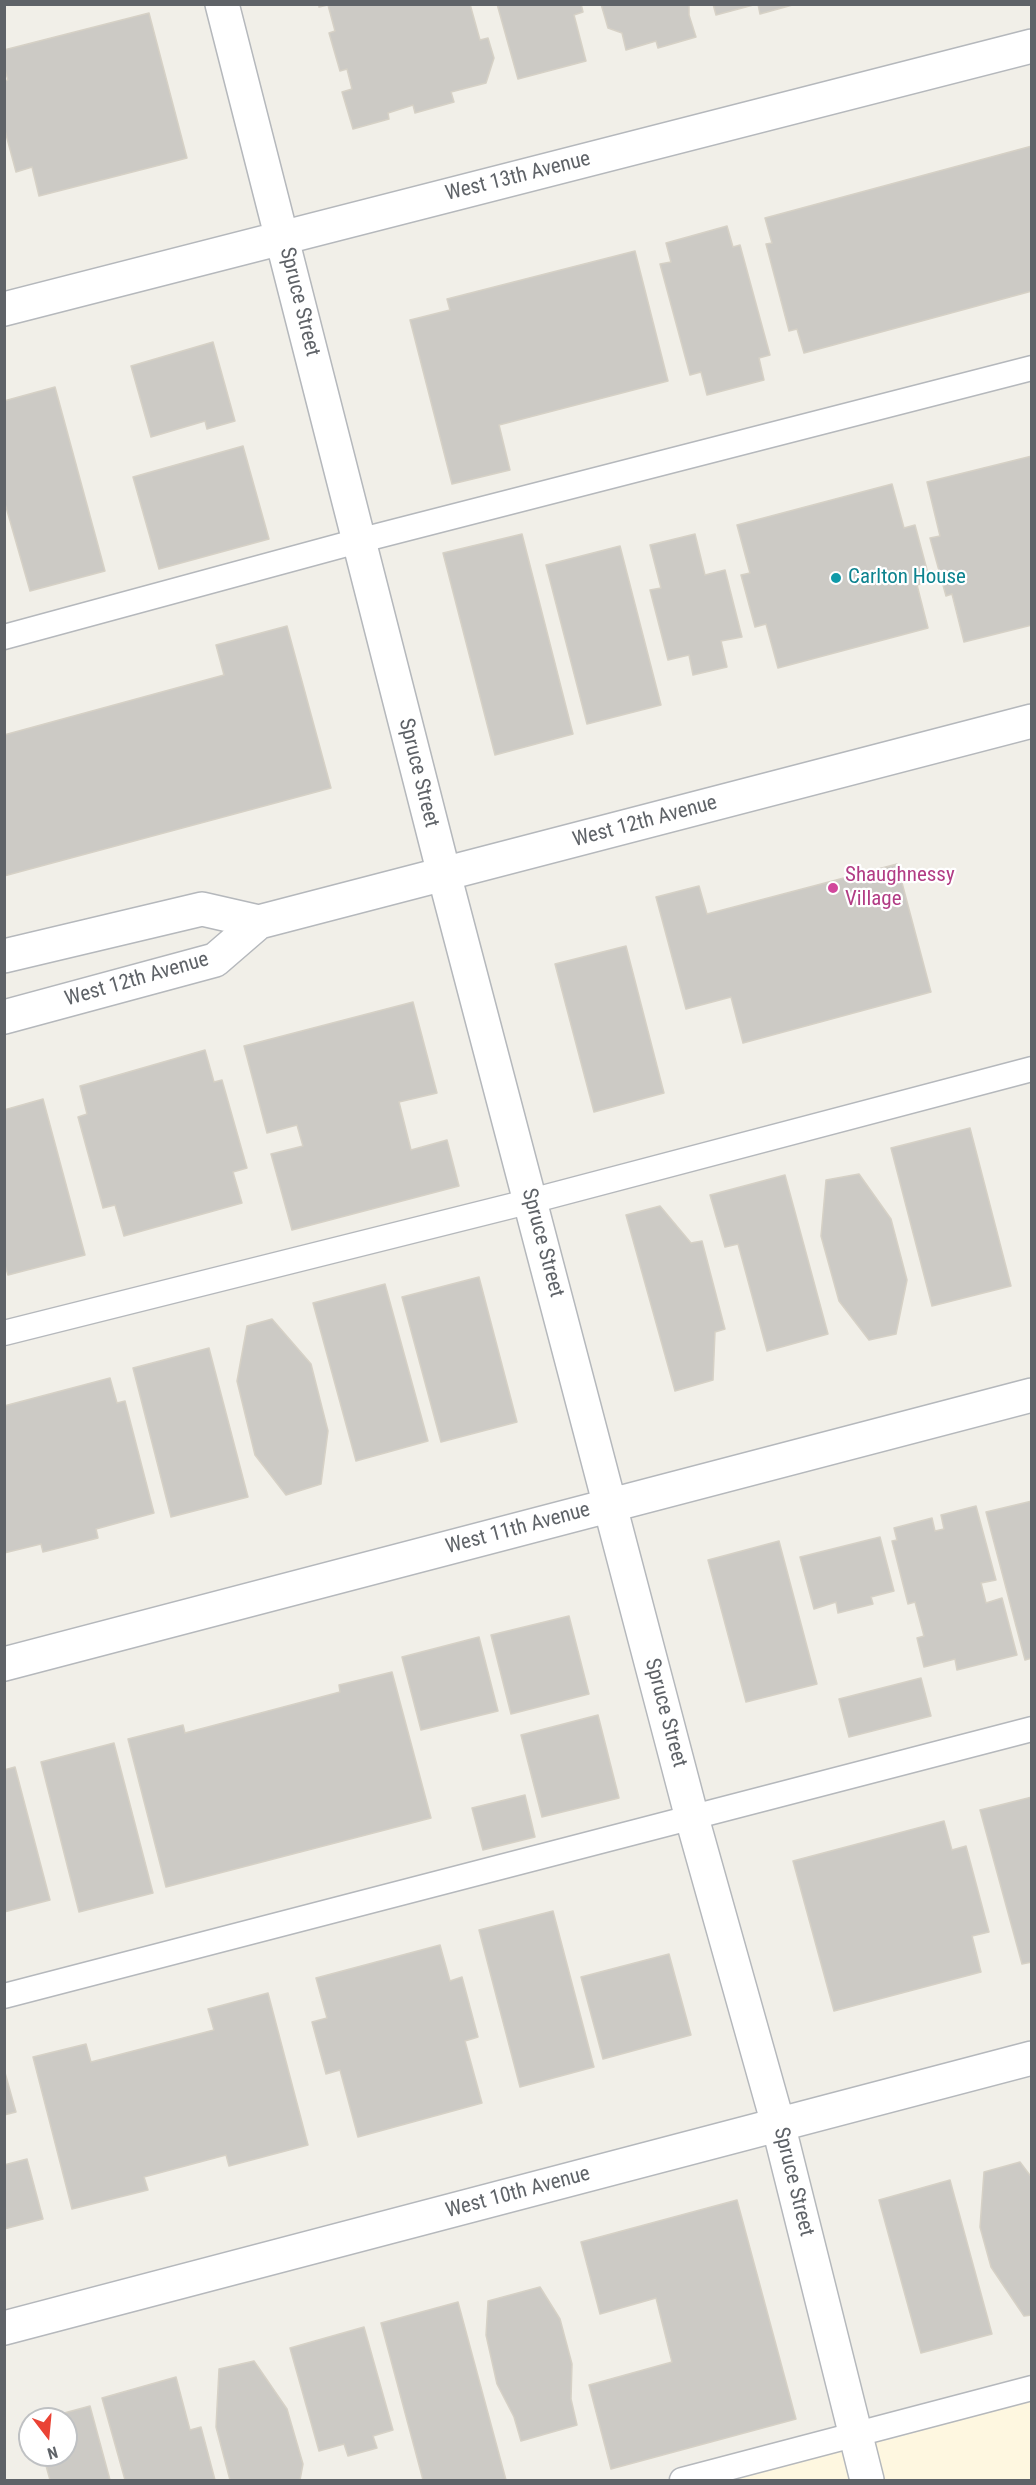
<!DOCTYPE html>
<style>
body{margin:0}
#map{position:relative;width:1036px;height:2485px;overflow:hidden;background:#f1efe8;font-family:"Roboto Condensed",sans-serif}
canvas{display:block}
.frame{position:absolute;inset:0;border:6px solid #5f6368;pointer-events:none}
.north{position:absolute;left:18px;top:2407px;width:60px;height:60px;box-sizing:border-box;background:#fff;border:2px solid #bfc1c3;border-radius:50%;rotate:164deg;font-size:16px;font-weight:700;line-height:24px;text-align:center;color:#5f6368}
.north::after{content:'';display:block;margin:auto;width:21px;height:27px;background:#ea4335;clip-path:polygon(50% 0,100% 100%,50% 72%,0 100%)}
</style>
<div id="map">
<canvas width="1036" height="2485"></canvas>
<div class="frame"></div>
<div class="north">N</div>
</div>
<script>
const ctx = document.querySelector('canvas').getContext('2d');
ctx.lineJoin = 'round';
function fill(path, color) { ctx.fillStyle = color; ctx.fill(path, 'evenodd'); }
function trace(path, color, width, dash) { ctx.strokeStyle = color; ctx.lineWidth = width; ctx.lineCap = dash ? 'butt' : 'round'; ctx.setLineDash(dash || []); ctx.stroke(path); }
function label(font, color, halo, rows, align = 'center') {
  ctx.font = font + ' "Roboto Condensed",sans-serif'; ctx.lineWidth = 4.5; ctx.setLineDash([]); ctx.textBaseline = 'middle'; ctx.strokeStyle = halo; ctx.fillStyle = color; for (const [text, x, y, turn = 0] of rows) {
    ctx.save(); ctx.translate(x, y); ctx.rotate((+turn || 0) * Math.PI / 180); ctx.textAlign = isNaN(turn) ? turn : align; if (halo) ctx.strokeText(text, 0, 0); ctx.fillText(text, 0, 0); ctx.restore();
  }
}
fill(new Path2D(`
 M1031,2400V2480H682L803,2449L888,2440Z`), '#fef7e0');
const building = new Path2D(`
 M319,4H470L480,40L488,38L494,58L486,83L451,92L454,102L415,113L413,105L388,113L389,119L353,129L342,92L352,89L347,69L340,71L329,33L335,31L328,5L319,7Z
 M497,4H581L583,12L574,15L586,61L518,79Z
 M601,4H689V15L696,37L658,48L656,41L626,50L622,33L608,28Z
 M713,4H757L716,15Z
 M758,4H796L760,14Z
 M149,13L187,158L39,196L32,167L16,172L4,127V81L8,80L4,67V50Z
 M1032,146V291L804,353L797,329L789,331L766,244L772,243L765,218Z
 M727,226L733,247L740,245L770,355L759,358L764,380L707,395L701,372L690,375L660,264L671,262L666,243Z
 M635,251L668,381L499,425L510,470L452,484L410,320L450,310L447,299Z
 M213,342L235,421L207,429L205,421L151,437L131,366Z
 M55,387L105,571L30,591L4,500V401Z
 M243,446L269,539L159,569L133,477Z
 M1032,456V625L964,642L952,594L946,596L930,538L940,536L927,482Z
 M892,484L904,528L915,525L930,581L917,585L928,628L778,668L766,624L755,627L741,575L750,573L737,525Z
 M522,534L573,734L495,755L443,553Z
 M695,534L705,575L725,570L742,637L721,641L727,667L693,675L689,655L668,660L650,590L661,588L650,545Z
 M620,546L661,705L587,724L546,565Z
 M287,626L331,788L4,876V735L224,675L216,645Z
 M897,864L931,992L743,1043L731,997L686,1009L656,897L699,886L707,914Z
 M626,946L664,1093L594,1112L555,964Z
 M413,1002L437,1093L399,1102L411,1150L447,1140L459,1186L292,1230L271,1154L303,1146L297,1125L267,1133L244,1046Z
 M205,1050L214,1082L222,1080L247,1168L233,1172L242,1203L124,1236L115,1205L103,1208L78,1117L87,1114L80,1086Z
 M43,1099L85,1255L8,1275L4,1262V1110Z
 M970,1128L1011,1286L932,1306L891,1148Z
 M859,1174L891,1219L907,1280L896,1334L869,1340L839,1301L821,1236L826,1180Z
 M785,1175L828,1334L767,1351L738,1244L725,1247L710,1195Z
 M660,1206L691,1243L702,1241L725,1329L715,1332L713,1380L675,1391L626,1215Z
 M479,1277L517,1422L441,1442L402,1297Z
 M385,1284L428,1441L356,1461L313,1303Z
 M272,1319L311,1364L328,1431L321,1484L286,1495L255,1455L237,1381L247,1326Z
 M209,1348L248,1497L171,1517L133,1368Z
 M110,1378L117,1403L125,1401L154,1513L96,1529L98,1538L43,1552L41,1544L4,1553V1406Z
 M1032,1501V1658L1025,1660L986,1512Z
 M976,1506L996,1580L981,1583L986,1603L1002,1598L1017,1655L957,1670L955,1659L924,1667L917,1638L924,1636L915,1602L908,1604L892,1541L897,1540L894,1528L932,1518L935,1531L944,1529L941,1515Z
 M880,1537L894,1591L871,1597L873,1604L838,1613L836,1602L814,1609L800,1557Z
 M779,1541L817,1684L746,1702L708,1560Z
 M569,1616L589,1694L511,1714L491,1635Z
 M479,1637L498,1711L421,1730L402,1657Z
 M392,1672L431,1818L166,1887L128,1739L183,1725L185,1733L340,1692L339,1685Z
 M921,1678L931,1716L849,1737L839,1699Z
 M598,1715L619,1798L542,1817L521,1735Z
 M114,1743L153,1893L79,1912L41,1762Z
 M15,1767L50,1900L4,1912V1770Z
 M525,1795L535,1837L483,1850L472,1808Z
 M1032,1797V1962L1022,1964L980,1810Z
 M944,1821L952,1850L966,1846L989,1932L972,1936L981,1972L834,2011L793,1861Z
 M553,1911L594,2067L520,2087L479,1930Z
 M440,1945L450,1981L462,1977L478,2037L465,2041L482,2103L358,2137L340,2070L326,2074L312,2022L327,2018L316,1978Z
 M669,1954L691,2035L603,2059L581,1977Z
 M268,1993L308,2145L229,2166L226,2155L144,2177L148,2190L72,2209L33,2057L86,2044L91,2062L214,2030L208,2009Z
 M4,2069L16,2112L4,2115Z
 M27,2159L43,2219L4,2229V2165Z
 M1020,2162L1032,2178V2315L1024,2316L991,2267L980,2227L984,2172Z
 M950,2180L992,2334L921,2353L879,2200Z
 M737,2200L796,2419L611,2469L589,2385L672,2362L656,2298L600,2314L581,2242Z
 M540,2287L560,2319L572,2364L571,2399L577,2425L521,2441L514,2417L497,2384L486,2335L488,2301Z
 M458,2302L506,2480H423L381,2323Z
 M364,2327L393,2430L373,2436L377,2448L348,2456L344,2444L319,2451L290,2348Z
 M254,2361L287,2409L303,2464L300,2480H230L216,2427L219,2369Z
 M176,2377L190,2430L201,2427L215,2480H125L102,2398Z
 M90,2406L110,2480H50L43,2455H66V2419H42Z`);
fill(building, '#cccac5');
trace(building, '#d6d1c6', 1.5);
const service = new Path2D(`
 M4,637L358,541L1032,368
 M4,1333L531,1201L1032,1069
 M4,1996L1032,1729
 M682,2480L1032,2388`);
const minor = new Path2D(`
 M222,4L444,874L692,1818L778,2124L867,2480
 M4,309L1032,46
 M4,1664L1032,1395
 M4,2328L1032,2058`);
const tertiary = new Path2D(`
 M4,956L202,909L259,922
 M4,1017L215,960L259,922L1032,721`);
trace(service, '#b5b8bc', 27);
trace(minor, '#b5b8bc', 36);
trace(tertiary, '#b5b8bc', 36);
trace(service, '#fff', 24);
trace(minor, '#fff', 33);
trace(tertiary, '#fff', 33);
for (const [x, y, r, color] of [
 [836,578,6,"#0f9aa8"],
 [833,888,6,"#d1479c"]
]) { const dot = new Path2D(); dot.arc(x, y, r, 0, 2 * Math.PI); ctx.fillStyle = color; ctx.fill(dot); trace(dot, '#fff', 2); }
label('21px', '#5f6368', '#fff', [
 ["West 13th Avenue",518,177,-14],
 ["Spruce Street",299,302,76],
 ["Spruce Street",418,773,76],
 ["West 12th Avenue",645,822,-15],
 ["West 12th Avenue",137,980,-16],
 ["Spruce Street",542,1243,75],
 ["West 11th Avenue",518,1529,-15],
 ["Spruce Street",665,1713,75],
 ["Spruce Street",793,2182,76],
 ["West 10th Avenue",518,2193,-15]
]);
label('21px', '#0d838f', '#fff', [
 ["Carlton House",848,578]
], 'left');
label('21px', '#b23c85', '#fff', [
 ["Shaughnessy",845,876],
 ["Village",845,900]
], 'left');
</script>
